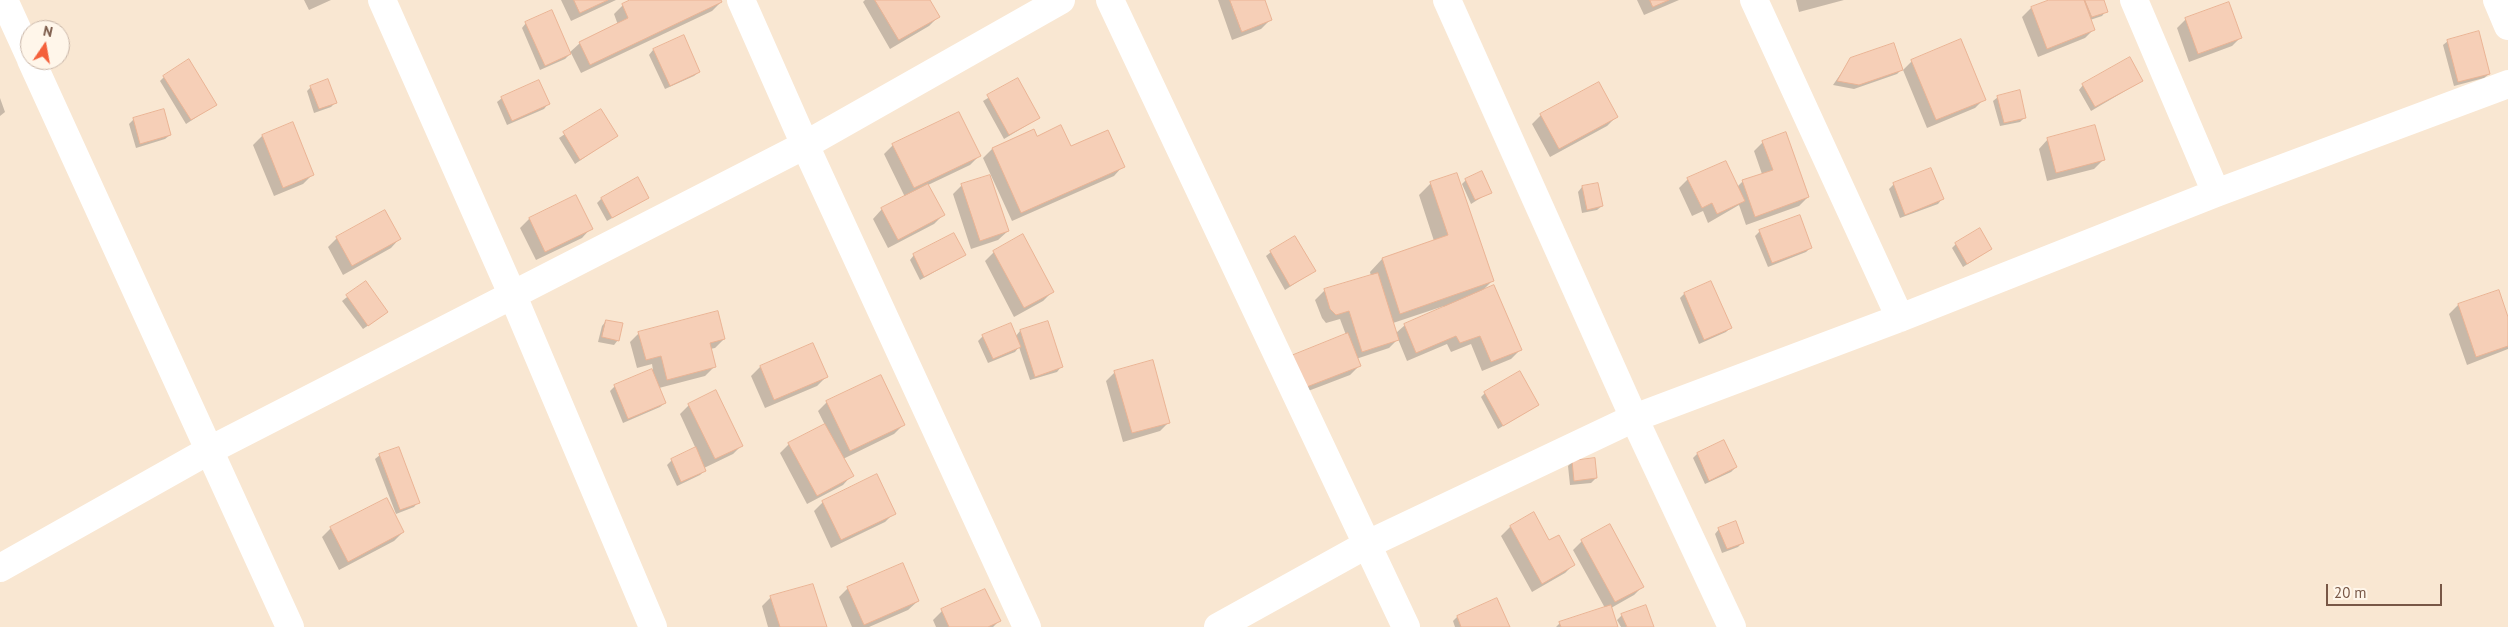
<!DOCTYPE html>
<style>
body{margin:0}
#map{position:relative;width:2508px;height:627px;overflow:hidden;background:#fef3e2;font-family:"PT Sans",sans-serif}
canvas{display:block}
.north{position:absolute;left:20px;top:20px;width:50px;height:50px;box-sizing:border-box;background:#fff6ea;border:1px solid #c9b6a8;border-radius:50%;rotate:12deg;font-size:14px;font-weight:700;line-height:20px;text-align:center;color:#785746}
.north::after{content:'';display:block;margin:auto;width:18px;height:22px;background:#f4603b;clip-path:polygon(50% 0,100% 100%,50% 72%,0 100%)}
.scale{position:absolute;left:2326px;top:584px;width:116px;height:22px;box-sizing:border-box;border:2px solid #785746;border-top:0;padding-left:6px;font-size:15px;line-height:18px;white-space:nowrap;color:#785746;-webkit-text-stroke:4px #fff6ea;paint-order:stroke}
</style>
<div id="map">
<canvas width="2508" height="627"></canvas>
<div class="north">N</div>
<div class="scale">20 m</div>
</div>
<script>
const ctx = document.querySelector('canvas').getContext('2d');
ctx.lineJoin = 'round';
function fill(path, color) { ctx.fillStyle = color; ctx.fill(path, 'evenodd'); }
function trace(path, color, width, dash) { ctx.strokeStyle = color; ctx.lineWidth = width; ctx.lineCap = dash ? 'butt' : 'round'; ctx.setLineDash(dash || []); ctx.stroke(path); }
fill(new Path2D(`
 M0,0H2508V627H0ZM30,30H60V60H30Z`), '#f9e7d2');
fill(new Path2D(`
 M304,0H331L309,10Z
 M561,0H616L571,21Z
 M633,0H720L721,2L712,11L581,73L571,53L565,59L540,70L522,28L526,23L569,53L580,43L618,25L614,14L623,5Z
 M865,0H929L938,17L929,26L890,49L863,2Z
 M1218,0H1263L1270,20L1261,29L1232,40Z
 M1637,0H1679L1644,15Z
 M1796,0H1844L1799,12Z
 M2052,0H2103L2106,11L2102,16L2090,20L2094,29L2085,38L2038,57L2022,17L2031,8Z
 M2186,19L2241,37L2232,46L2189,62L2177,28Z
 M683,37L699,72L694,76L665,89L649,55L653,50Z
 M2448,41L2489,74L2484,78L2454,86L2443,45Z
 M1851,59L1902,69L1897,74L1854,89L1833,85Z
 M1912,61L1984,99L1975,108L1927,128L1903,70Z
 M164,77L215,105L186,124L160,81Z
 M1018,80L1039,118L1004,139L983,101Z
 M2142,81L2091,111L2079,90L2083,85Z
 M311,87L335,103L331,107L314,113L307,91Z
 M1998,97L2025,117L2020,122L2000,126L1993,101Z
 M0,98L5,112L0,116Z
 M502,98L548,104L544,109L507,125L497,102Z
 M601,110L616,136L575,164L559,138Z
 M163,111L170,135L165,139L136,148L129,124L133,120Z
 M1541,115L1616,117L1607,126L1550,157L1532,124Z
 M262,136L312,175L303,184L274,196L253,145Z
 M1037,137L1070,148L1123,166L1114,176L1012,221L983,158L992,149Z
 M2048,139L2103,160L2094,169L2047,181L2039,149Z
 M1763,142L1808,197L1799,206L1746,225L1739,205L1708,223L1703,211L1692,216L1679,188L1688,179L1737,187L1743,181L1762,174L1754,151Z
 M893,145L979,156L970,165L928,185L943,215L934,224L888,248L873,219L882,209L905,197L884,154Z
 M1466,180L1490,192L1471,204L1462,184Z
 M1431,183L1492,281L1481,292L1520,350L1511,359L1482,371L1471,344L1451,352L1447,344L1407,361L1398,339L1389,348L1356,359L1359,366L1350,375L1295,396L1346,335L1340,319L1326,323L1322,318L1315,300L1325,290L1371,276L1370,272L1382,259L1434,241L1419,195ZM1444,306V308L1405,325L1396,333L1393,323Z
 M1894,184L1942,199L1938,204L1900,218L1889,189Z
 M962,185L1008,231L998,240L971,249L953,194Z
 M1582,187L1602,206L1597,210L1582,213L1578,192Z
 M576,197L591,228L582,238L536,260L520,228L529,219Z
 M647,198L607,221L597,203L601,199Z
 M384,212L400,238L391,248L343,275L328,247L337,238Z
 M1760,231L1811,247L1806,252L1768,267L1755,236Z
 M1956,244L1991,249L1963,267L1952,248Z
 M994,252L1052,292L1043,301L1014,317L985,261Z
 M1271,252L1314,271L1285,290L1266,256Z
 M914,255H965L920,280L910,260Z
 M1710,282L1730,328L1726,332L1699,344L1680,298L1684,294Z
 M365,283L382,316L363,329L342,301Z
 M2458,305L2508,321V349L2467,365L2449,314Z
 M606,321L618,340L614,345L598,342L602,326Z
 M1020,331L1061,367L1057,372L1030,380L1019,347L1015,352L988,363L978,341L983,336L1015,337Z
 M639,333L724,339L715,348L710,349L714,367L705,376L659,388L665,403L660,407L623,423L610,391L615,386L653,370L652,364L637,368L630,342Z
 M812,345L826,377L817,386L765,408L751,376L760,367Z
 M1115,372L1169,422L1160,431L1123,442L1106,381Z
 M1485,393L1538,405L1498,429L1481,397Z
 M827,402L903,425L894,434L843,459L852,475L843,485L807,504L780,453L789,444L825,425L818,411Z
 M689,405L742,445L733,454L704,468L705,470L700,475L677,486L667,465L672,460L696,449L680,414Z
 M1724,442L1736,467L1731,472L1705,484L1693,458L1697,454Z
 M380,455L418,502L414,507L396,514L375,459Z
 M1572,462L1596,478L1591,483L1570,485L1568,466Z
 M823,502L894,513L885,522L831,548L814,511Z
 M1533,514L1548,542L1574,564L1565,573L1532,592L1501,536L1510,527Z
 M331,528L403,532L394,541L339,570L322,537Z
 M1719,529L1742,543L1738,547L1722,553L1715,534Z
 M1582,541L1643,586L1634,595L1611,608L1617,627H1556L1560,623L1605,608L1573,550Z
 M848,588L918,601L908,610L869,627H852L839,597Z
 M771,597L825,627H768L762,606Z
 M942,611L999,621L993,627H936L933,620Z
 M1622,615L1653,627H1621L1617,620Z
 M1457,617L1508,627H1455L1453,621Z`), '#0003');
const building = new Path2D(`
 M574,0H608L580,13Z
 M630,0H721L722,2L590,65L579,42L628,18L622,4Z
 M875,0H930L940,17L899,40Z
 M1230,0H1265L1272,20L1242,32Z
 M1650,0H1669L1653,7Z
 M2049,0H2084L2095,30L2047,49L2031,7Z
 M2085,0H2104L2108,12L2092,17Z
 M2229,2L2242,38L2198,54L2185,18Z
 M552,10L571,54L545,66L525,22Z
 M2479,31L2490,74L2458,82L2447,40Z
 M684,35L700,72L670,86L653,49Z
 M1961,39L1986,100L1936,120L1911,60Z
 M1894,43L1903,70L1859,85L1837,81L1850,58Z
 M2130,57L2143,81L2095,107L2082,84Z
 M189,59L217,105L191,120L163,76Z
 M1018,78L1040,118L1009,135L987,95Z
 M328,79L337,103L319,109L310,86Z
 M539,80L550,104L512,121L501,97Z
 M1599,82L1618,117L1559,149L1540,114Z
 M2020,90L2026,118L2004,123L1997,96Z
 M164,109L171,135L140,144L133,118Z
 M601,109L618,136L580,160L563,132Z
 M959,112L981,156L914,188L892,144Z
 M293,122L314,175L283,188L262,135Z
 M1061,125L1071,146L1108,130L1125,167L1021,213L992,148L1034,129L1037,136Z
 M2095,125L2105,160L2056,173L2047,138Z
 M1786,132L1809,197L1755,217L1742,180L1773,170L1762,141Z
 M1726,161L1745,201L1717,214L1712,203L1702,208L1687,178Z
 M1931,168L1944,199L1905,215L1893,183Z
 M1482,171L1492,193L1475,200L1465,179Z
 M1457,173L1494,281L1400,314L1382,258L1448,235L1430,182Z
 M990,175L1009,231L980,241L961,184Z
 M638,177L649,198L612,218L601,198Z
 M1598,183L1603,206L1587,210L1582,186Z
 M928,184L945,215L898,240L881,208Z
 M576,195L593,229L545,252L529,218Z
 M385,210L401,239L352,266L336,237Z
 M1800,215L1812,248L1772,263L1759,230Z
 M1980,228L1992,249L1967,264L1955,243Z
 M954,233L966,255L924,277L913,254Z
 M1023,234L1054,292L1024,308L993,251Z
 M1295,236L1316,271L1290,286L1270,251Z
 M1378,273L1399,340L1362,352L1349,311L1336,315L1330,309L1324,289Z
 M366,281L388,312L368,326L346,295Z
 M1711,281L1732,328L1704,340L1684,293Z
 M1494,285L1522,350L1491,362L1480,336L1460,343L1456,336L1416,353L1404,324Z
 M2499,290L2508,317V346L2476,357L2458,304Z
 M718,311L725,339L710,343L716,367L667,380L661,356L646,360L638,332Z
 M606,320L623,323L619,341L602,337Z
 M1048,321L1063,367L1035,377L1020,330Z
 M1011,323L1021,347L993,359L982,335Z
 M1348,333L1361,366L1304,388L1291,356Z
 M813,343L828,377L774,400L760,366Z
 M1153,360L1170,423L1132,433L1114,371Z
 M652,369L666,403L628,419L614,385Z
 M1520,371L1539,405L1503,426L1484,392Z
 M881,375L905,425L850,451L826,401Z
 M716,390L743,446L715,459L688,404Z
 M825,424L854,476L817,496L788,443Z
 M1724,440L1737,467L1709,481L1697,453Z
 M399,447L420,503L400,510L379,454Z
 M696,447L706,471L681,482L671,459Z
 M1595,458L1597,478L1574,481L1572,461Z
 M877,474L896,514L841,540L822,501Z
 M387,498L404,532L348,562L330,527Z
 M1534,512L1549,540L1559,535L1575,565L1542,584L1510,526Z
 M1736,521L1744,543L1727,549L1718,528Z
 M1610,524L1644,587L1615,602L1581,540Z
 M903,563L919,601L864,625L847,587Z
 M813,584L827,627H780L770,596Z
 M985,589L1001,621L988,627H949L941,609Z
 M1497,598L1510,627H1461L1457,616Z
 M1611,605L1618,627H1561L1559,622Z
 M1646,605L1654,627H1627L1621,614Z`);
fill(building, '#f6cfb7');
trace(building, '#ebb495', 1);
trace(new Path2D(`
 M4,0L30,57
 M382,0L513,296L653,627
 M741,0L805,145L1027,627
 M1110,0L1406,627
 M1754,0L1900,318
 M2134,0L2216,193
 M2497,0L2508,26
 M31,60L290,627
 M0,568L208,451L805,145L1061,0
 M1218,627L1366,545L1634,418L1900,318L2216,193L2508,84`), '#fff', 28);
trace(new Path2D(`
 M1447,0L1634,418L1732,627`), '#fff', 28);
</script>
